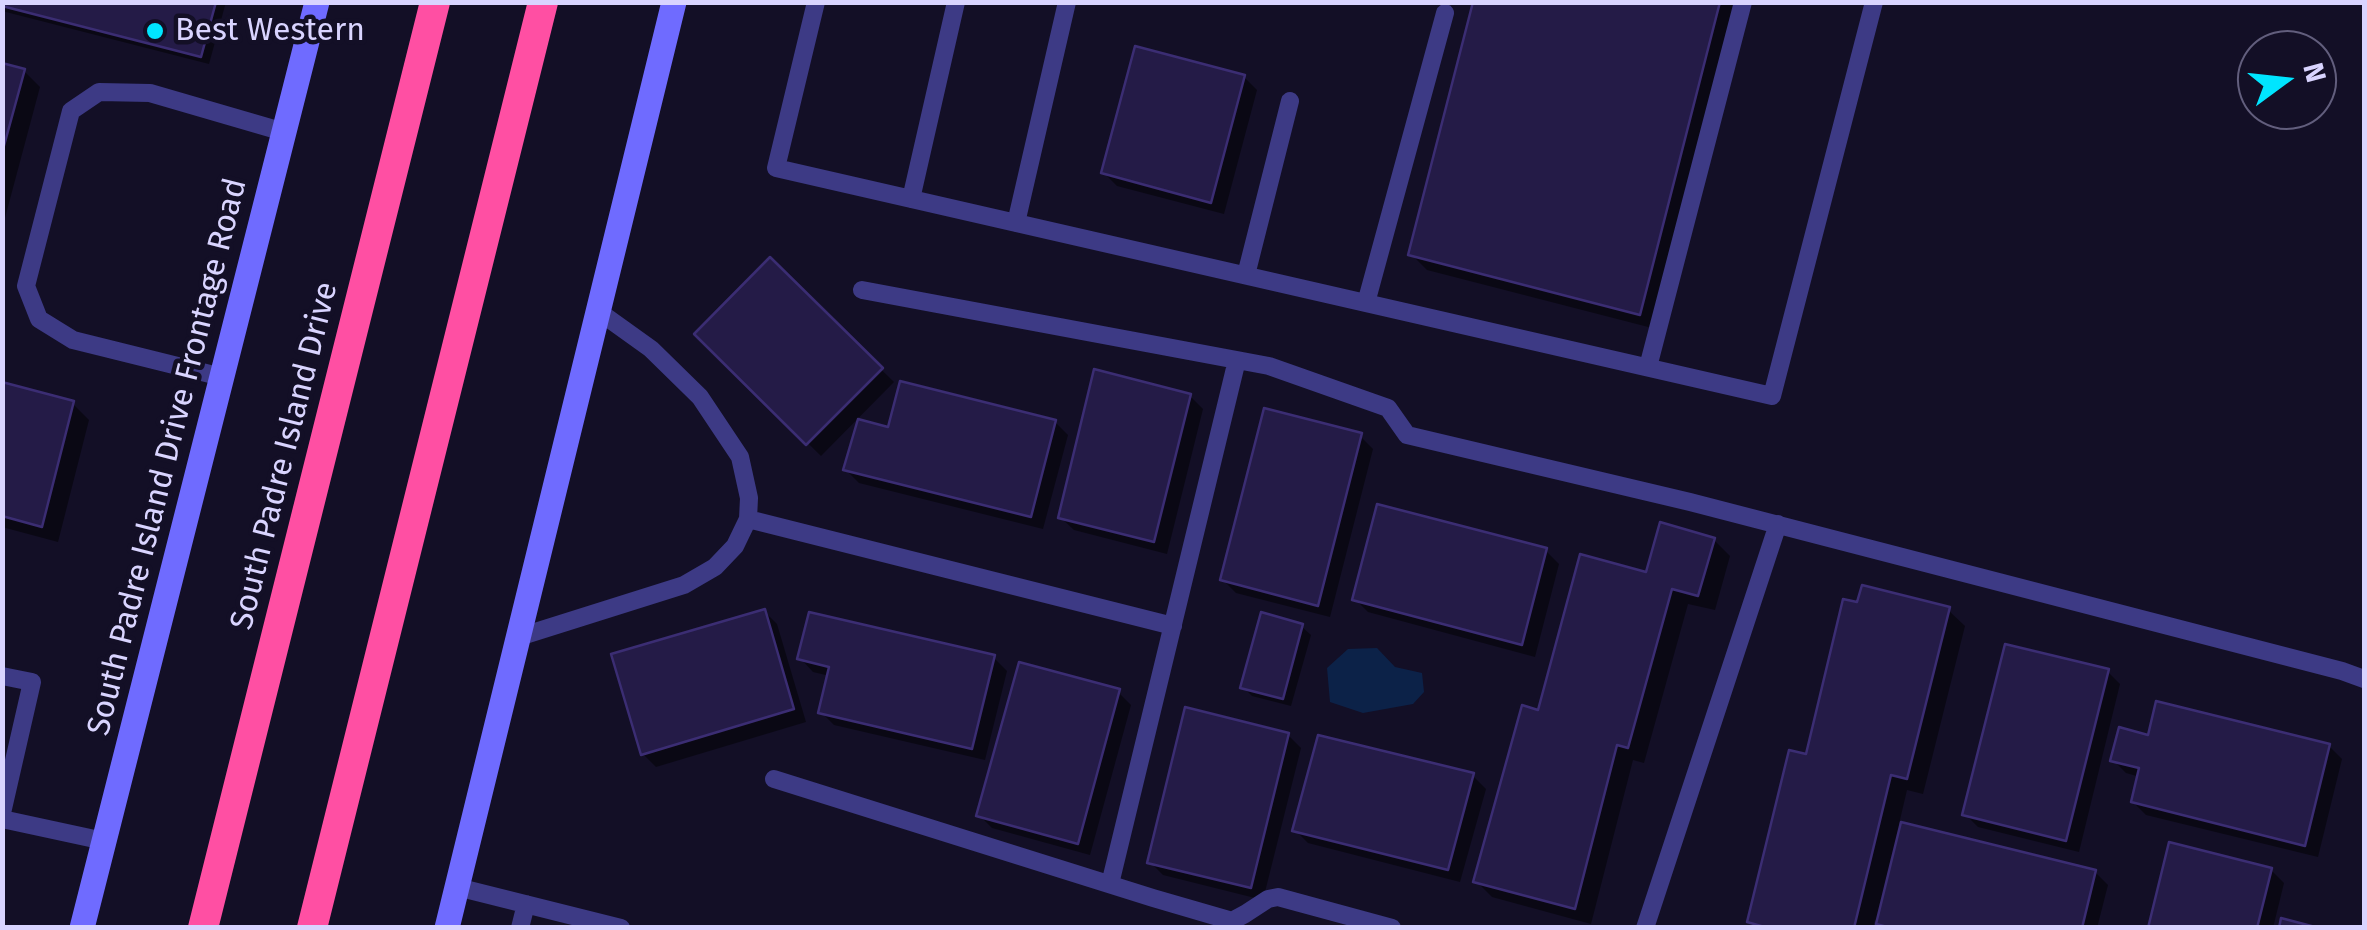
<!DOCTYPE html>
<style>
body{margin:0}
#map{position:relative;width:2367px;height:930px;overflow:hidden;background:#130f26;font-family:"Fira Sans",sans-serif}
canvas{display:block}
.frame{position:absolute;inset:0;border:5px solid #d9d4ff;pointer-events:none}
.north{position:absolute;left:2237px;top:30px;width:100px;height:100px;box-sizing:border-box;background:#130f26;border:2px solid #625e7d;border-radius:50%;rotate:75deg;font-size:28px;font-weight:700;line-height:40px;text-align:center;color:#d9d4ff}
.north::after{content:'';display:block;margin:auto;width:35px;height:45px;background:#00e5ff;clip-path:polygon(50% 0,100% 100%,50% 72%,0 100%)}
</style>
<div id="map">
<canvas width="2367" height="930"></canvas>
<div class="frame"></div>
<div class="north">N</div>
</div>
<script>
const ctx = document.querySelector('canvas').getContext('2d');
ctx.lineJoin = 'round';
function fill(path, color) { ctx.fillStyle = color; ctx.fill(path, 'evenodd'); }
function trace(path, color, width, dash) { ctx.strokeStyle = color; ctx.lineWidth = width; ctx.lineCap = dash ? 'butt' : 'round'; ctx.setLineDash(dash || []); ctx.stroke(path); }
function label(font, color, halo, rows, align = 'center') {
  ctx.font = font + ' "Fira Sans",sans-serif'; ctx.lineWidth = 9; ctx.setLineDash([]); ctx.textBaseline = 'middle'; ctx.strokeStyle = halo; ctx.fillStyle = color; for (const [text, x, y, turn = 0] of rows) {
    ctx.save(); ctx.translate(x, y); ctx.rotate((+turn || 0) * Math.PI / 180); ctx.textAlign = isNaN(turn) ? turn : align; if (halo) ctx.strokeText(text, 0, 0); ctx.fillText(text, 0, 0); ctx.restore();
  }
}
fill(new Path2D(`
 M1377,648L1395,667L1422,673L1424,692L1413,704L1363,713L1330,702L1327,668L1348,649Z`), '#0c2248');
fill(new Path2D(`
 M2,2H226L209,64L2,11Z
 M1475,2H1740L1656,329L1427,270L1411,254Z
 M2,66L24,71L40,87L2,229Z
 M1244,77L1257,90L1224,214L1117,186L1104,173Z
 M770,261L894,382L821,456L697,334Z
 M2,384L73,404L89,420L58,542L2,527Z
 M1190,396L1203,409L1167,554L1074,530L1060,517Z
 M1055,422L1068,435L1043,529L859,483L846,470L890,430Z
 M1360,436L1373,449L1330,617L1236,593L1223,580Z
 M1714,540L1730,556L1715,610L1688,604L1644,763L1633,760L1591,924L1492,897L1476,881L1539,713L1648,575Z
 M1546,551L1559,564L1535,657L1368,612L1355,599Z
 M1948,610L1965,626L1923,794L1907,790L1899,824L2095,872L2108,885L2097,928H1883L1875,920L1873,928H1755L1749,922L1808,758Z
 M764,611L777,624L806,722L656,767L643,754Z
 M1302,627L1311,635L1291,706L1252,696L1243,687Z
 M800,658H994L1007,671L985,760L834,725L821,712L830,676L813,672Z
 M2107,671L2120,684L2079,852L1978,827L1965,814Z
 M1118,692L1131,705L1090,855L992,828L979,815Z
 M1288,735L1301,748L1263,900L1163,875L1150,862Z
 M2149,738L2329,746L2342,759L2318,857L2146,815L2133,802L2140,777L2126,773L2113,760Z
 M1473,776L1486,789L1460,882L1308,843L1295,830Z
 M2271,870L2284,883L2273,928H2150Z`), '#0007');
const building = new Path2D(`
 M2,2H216L201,57L2,6Z
 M1473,2H1720L1640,315L1408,255Z
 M1135,46L1245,75L1211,203L1101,173Z
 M2,63L25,69L2,153Z
 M770,257L883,368L806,445L694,334Z
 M1094,369L1191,394L1154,542L1058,518Z
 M900,381L1056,420L1031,517L843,470L858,419L888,427Z
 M2,382L74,401L42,527L2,516Z
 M1264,408L1362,433L1318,606L1220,580Z
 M1377,504L1547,548L1522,645L1352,600Z
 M1660,522L1715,538L1698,596L1672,589L1628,748L1617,745L1575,909L1473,882L1522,705L1538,710L1580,554L1646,572Z
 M1862,585L1950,607L1907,779L1891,775L1854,928H1768L1747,922L1789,750L1806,754L1843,599L1857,602Z
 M765,609L794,709L641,755L611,654Z
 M809,612L995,655L972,749L818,713L829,667L797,659Z
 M1261,612L1303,624L1283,699L1240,688Z
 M2005,644L2109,669L2066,841L1962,815Z
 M1019,662L1120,689L1078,844L976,816Z
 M2156,701L2330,744L2305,846L2131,802L2139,768L2110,761L2119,727L2148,735Z
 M1185,707L1289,733L1251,888L1147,863Z
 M1318,735L1474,773L1448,870L1292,831Z
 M1901,822L2096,870L2082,928H1891L1876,924Z
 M2169,842L2272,868L2257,928H2148Z
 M2281,918L2319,928H2279Z`);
fill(building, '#241b47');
trace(building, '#3b2d73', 2.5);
trace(new Path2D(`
 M816,2L776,168L1772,396L1874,2
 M911,199L956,2
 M1016,223L1067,2
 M1246,275L1290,101
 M862,290L1269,366L1388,408L1407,435L1690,502L2342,671L2364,679
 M1366,303L1445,13
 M1648,367L1743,2
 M222,377L73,340L39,319L26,286L71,111L99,92L150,93L284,132
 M748,519L1173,626
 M519,637L684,585L715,567L735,546L748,519L749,498L740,457L700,397L651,349L598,311
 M2,676L32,682L2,813
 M774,779L1153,898L1232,921L1245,914L1268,899L1278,897L1392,928
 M2,819L104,841
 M1110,884L1237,360
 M457,887L621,928
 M520,928L526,904
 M1645,928L1778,524`), '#3d3a85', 18);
trace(new Path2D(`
 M82,928L317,2
 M447,928L674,2`), '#6f6bff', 25);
trace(new Path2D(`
 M203,928L435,2
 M312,928L543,2`), '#ff4fa3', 30);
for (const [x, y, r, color] of [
 [155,31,10,"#00e5ff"]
]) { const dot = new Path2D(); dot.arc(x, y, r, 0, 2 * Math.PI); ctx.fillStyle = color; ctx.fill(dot); trace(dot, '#130f26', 4); }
label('32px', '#d9d4ff', '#130f26', [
 ["Best Western",175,31]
], 'left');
label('32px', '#d9d4ff', '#130f26', [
 ["South Padre Island Drive",285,456,-76],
 ["South Padre Island Drive Frontage Road",168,457,-76]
]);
</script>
